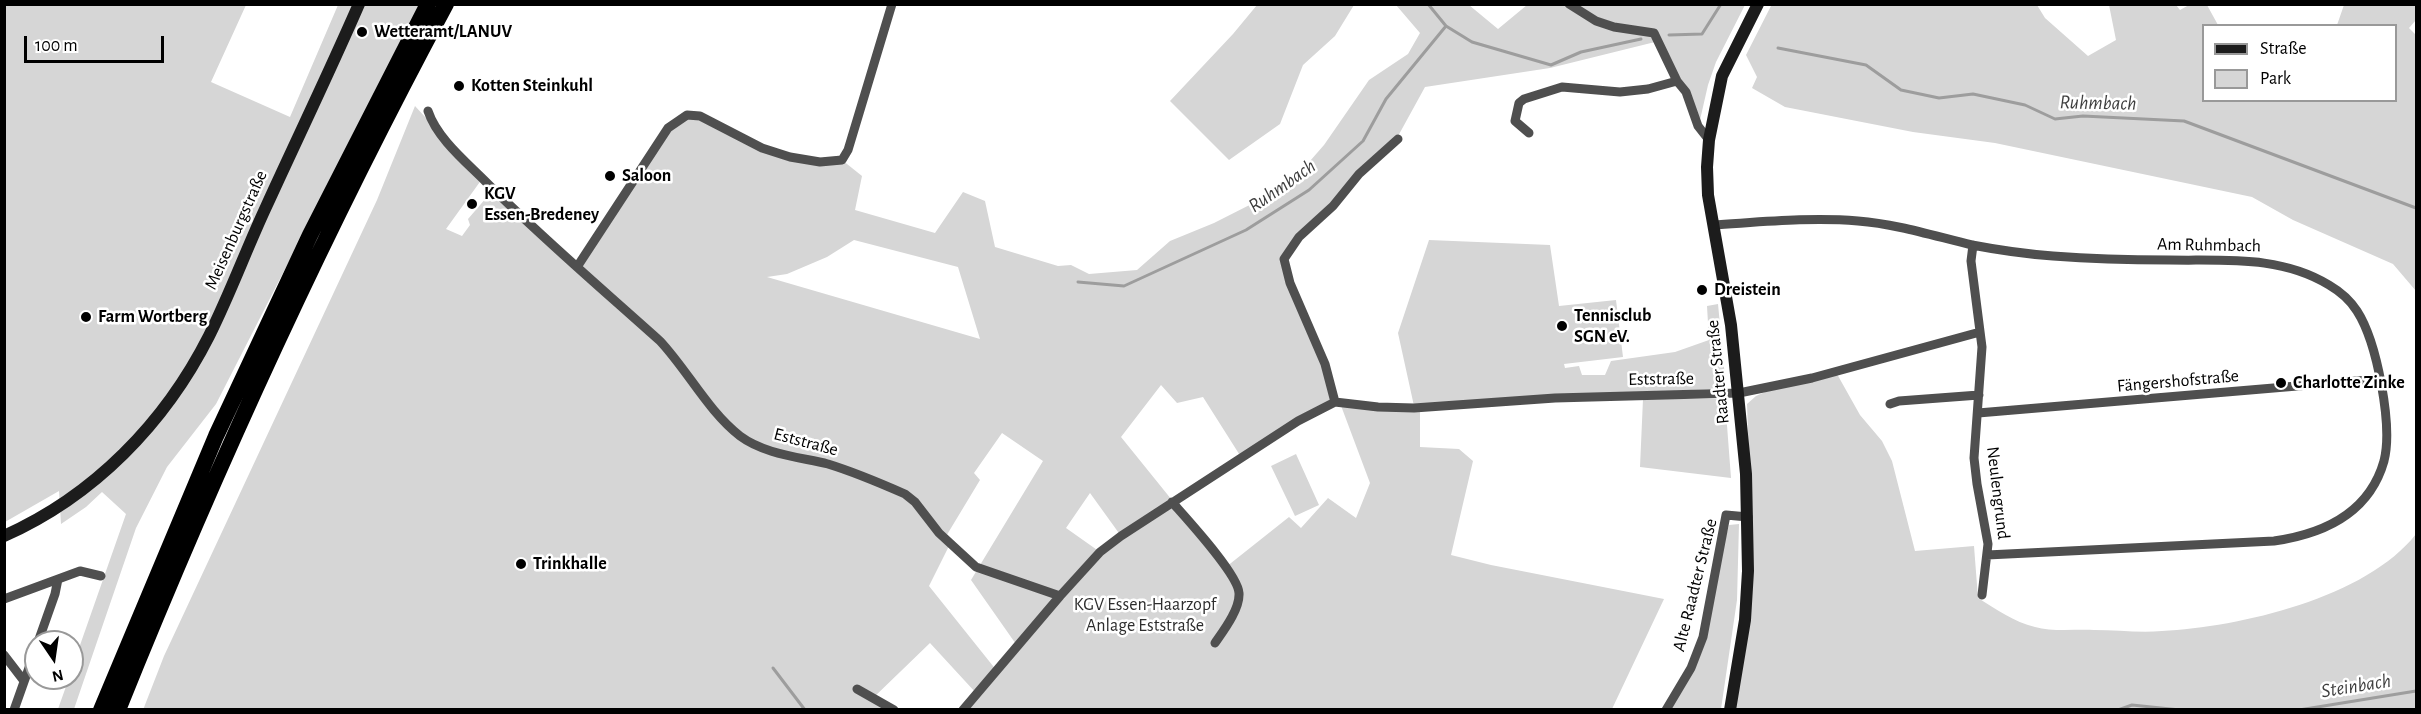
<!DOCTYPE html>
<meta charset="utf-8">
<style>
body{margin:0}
#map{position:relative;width:2421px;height:714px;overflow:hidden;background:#fff;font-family:"Alegreya Sans",sans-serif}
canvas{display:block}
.frame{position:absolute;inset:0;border:6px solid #000;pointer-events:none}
.legend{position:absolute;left:2202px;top:24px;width:195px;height:78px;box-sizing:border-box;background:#fff;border:2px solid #999;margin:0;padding:8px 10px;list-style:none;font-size:18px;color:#000}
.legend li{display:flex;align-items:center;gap:12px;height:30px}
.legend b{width:30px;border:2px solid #999}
.north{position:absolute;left:24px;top:630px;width:60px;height:60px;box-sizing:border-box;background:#fff;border:2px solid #999;border-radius:50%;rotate:167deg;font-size:16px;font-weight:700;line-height:24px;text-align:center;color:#000}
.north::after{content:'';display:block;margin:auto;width:21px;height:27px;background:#000;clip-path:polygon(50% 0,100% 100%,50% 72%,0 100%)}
.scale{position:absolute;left:24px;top:36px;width:140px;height:27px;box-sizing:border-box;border:3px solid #000;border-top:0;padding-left:8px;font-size:18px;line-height:21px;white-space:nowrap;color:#000;-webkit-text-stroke:4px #fff;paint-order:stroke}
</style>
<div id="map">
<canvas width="2421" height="714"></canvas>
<div class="frame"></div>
<ul class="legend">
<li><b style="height:8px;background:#1c1c1c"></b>Straße</li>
<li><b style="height:16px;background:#d6d6d6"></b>Park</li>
</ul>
<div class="north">N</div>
<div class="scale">100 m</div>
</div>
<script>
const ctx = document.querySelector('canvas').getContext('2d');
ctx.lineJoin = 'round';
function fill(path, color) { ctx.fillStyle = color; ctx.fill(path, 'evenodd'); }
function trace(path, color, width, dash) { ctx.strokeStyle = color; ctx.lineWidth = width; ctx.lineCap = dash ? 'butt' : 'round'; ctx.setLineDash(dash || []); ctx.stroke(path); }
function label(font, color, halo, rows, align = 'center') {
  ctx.font = font + ' "Alegreya Sans",sans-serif'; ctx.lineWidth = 5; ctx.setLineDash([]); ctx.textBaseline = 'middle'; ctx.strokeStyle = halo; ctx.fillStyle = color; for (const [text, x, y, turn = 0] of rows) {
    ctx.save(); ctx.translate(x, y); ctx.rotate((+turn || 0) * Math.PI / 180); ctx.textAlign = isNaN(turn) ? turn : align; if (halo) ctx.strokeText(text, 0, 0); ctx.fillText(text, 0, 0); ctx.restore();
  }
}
fill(new Path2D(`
 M1772,4L2037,5L2045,18L2088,56L2116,40L2109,5H2176L2180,10L2189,5H2207L2218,25L2204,26V100H2396V26L2337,25L2344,5H2416V20L2409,28L2416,35V291L2393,264L2293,220L2252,197L1995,143L1913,132L1785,107L1752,88L1757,77L1746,55Z
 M5,5H246L211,82L290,117L338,5H420L216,404L167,467L136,528L74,709H58L69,678H72V668L126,514L102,492L86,507L61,524L59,491L5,522Z
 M1257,5H1354L1335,36L1303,65L1280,124L1229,160L1170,101L1233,34Z
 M1396,5H1469L1498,29L1527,5H1745L1716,62L1708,85L1700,120L1655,42L1550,68L1425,87L1397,138L1282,258L1323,364L1334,401L1241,457L1203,397L1177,403L1161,385L1121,437L1226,567L1289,517L1301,528L1328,498L1356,518L1370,483L1340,403L1420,408V447L1459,449L1473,461L1451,555L1491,565L1664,599L1612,709H963L976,693L930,643L871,700L888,709L143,710L164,656L377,200L415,106L482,179L446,229L462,236L470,225L468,219L493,190L577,267L668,128L687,115L790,157L842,160L862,176L855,210L935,233L963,192L985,201L995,247L1058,266L1071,265L1089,274L1137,270L1170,241L1214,223L1289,185L1324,145L1369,80L1408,54L1420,33ZM854,240L958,267L980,339L767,277L787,274L827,257ZM1002,433L1043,461L971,580L1018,647L997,671L929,586L950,544L905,495L945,538L980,480L974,473ZM1090,493L1121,536L1100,552L1066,528Z
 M1429,240L1550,245L1559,306L1616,300L1623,357L1564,364L1565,368L1579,366L1582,375H1605L1611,361L1675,352L1709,340L1707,306L1718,304L1726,388L1414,406L1398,333Z
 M1837,374L1860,415L1882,441L1892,461L1915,551L1974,546L1978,598C1996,609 2014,622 2035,627C2052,632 2076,629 2094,630C2117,630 2140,633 2162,631C2240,627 2366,598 2416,534V709L1734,710L1751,518L1747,404L1756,396L1765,392Z
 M1643,399H1725L1731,478L1640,467Z
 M1296,454L1319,505L1295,516L1271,466Z
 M1739,524L1737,600L1721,709L1667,710L1691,669L1729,525Z`), '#d6d6d6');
trace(new Path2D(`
 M1428,4L1446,26L1472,42L1551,65L1581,52L1641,39
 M1669,35L1702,34L1721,4
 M1778,48L1866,65L1901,90L1939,98L1973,94L2025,105L2055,119L2083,116L2184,121L2416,208
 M1078,282L1124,286L1246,230L1309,190L1363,141L1386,99L1446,26
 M773,668L805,710
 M2118,710L2132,705L2180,710
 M2299,710L2416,691`), '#9d9d9d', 3);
trace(new Path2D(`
 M1569,4L1596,21L1614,27L1654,33L1677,81L1686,92L1698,126L1709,140
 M428,111C437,138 465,161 485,181C541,237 601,288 660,341C688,371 708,411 740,436C764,454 799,457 828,464C854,472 880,483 905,494L915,502L939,533L976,567L1060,596L1100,552L1121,536L1298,421L1335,402L1378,407L1414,408L1555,398L1739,393L1812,378L1980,332
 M1529,133L1515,121L1519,103L1524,99L1562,87L1620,92L1648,89L1677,81
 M1713,225C1762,222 1810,217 1858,221C1897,224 1934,236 1972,245C1998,250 2026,254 2053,256C2092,259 2131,260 2169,260C2224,261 2280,255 2329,285C2341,292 2350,300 2357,311C2377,342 2393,426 2384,461C2369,514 2323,534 2274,541L1987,555
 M1973,245L1971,261L1982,347L1974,458L1977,484L1988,544L1982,595
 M577,267L668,128L687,115L700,116L762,148L790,157L820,162L842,160L848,150L892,4
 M1335,402L1325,364L1290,283L1284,259L1299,237L1333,206L1359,174L1398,139
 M1890,404L1899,401L1979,395
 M1978,413L2380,379
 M1172,502C1186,518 1238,574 1239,593C1240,609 1224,630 1215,643
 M4,599L80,571L101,576
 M38,642L55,594L58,579
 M4,655L24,681
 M857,689L894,710
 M14,710L36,648
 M963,710L1060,596
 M1666,710L1691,668L1703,637L1726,515L1748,517`), '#4f4f4f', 9);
trace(new Path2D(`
 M4,536C94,496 165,423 209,336C230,294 246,250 266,207C297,139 329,73 359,4
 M1730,710L1745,620L1748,571L1746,474L1731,325L1708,195L1707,167L1709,140L1722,76L1758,4`), '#1c1c1c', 12);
trace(new Path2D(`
 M101,710L216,436L310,235L428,4
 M118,710C215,469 323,233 446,4`), '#000', 16);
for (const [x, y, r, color] of [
 [362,32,6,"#000"],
 [459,86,6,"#000"],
 [610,176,6,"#000"],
 [472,204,6,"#000"],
 [1702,290,6,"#000"],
 [86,317,6,"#000"],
 [1562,326,6,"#000"],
 [2281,383,6,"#000"],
 [521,564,6,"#000"]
]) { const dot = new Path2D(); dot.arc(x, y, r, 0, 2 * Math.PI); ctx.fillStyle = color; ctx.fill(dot); trace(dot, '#fff', 2); }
label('bold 18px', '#000', '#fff', [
 ["Wetteramt/LANUV",374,32],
 ["Kotten Steinkuhl",471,86],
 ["Saloon",622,176],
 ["KGV",484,194],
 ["Essen-Bredeney",484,215],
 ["Dreistein",1714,290],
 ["Tennisclub",1574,316],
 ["SGN eV.",1574,337],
 ["Farm Wortberg",98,317],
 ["Charlotte Zinke",2293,383],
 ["Trinkhalle",533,564]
], 'left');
label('18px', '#000', '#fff', [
 ["Meisenburgstraße",236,230,-66],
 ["Am Ruhmbach",2209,245,1],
 ["Raadter Straße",1718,372,-96],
 ["Eststraße",1661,379,-1],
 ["Fängershofstraße",2178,381,-5],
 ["Eststraße",806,442,15],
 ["Neulengrund",1998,493,83],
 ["Alte Raadter Straße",1695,585,-76]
]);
label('18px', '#2d2d2d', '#fff', [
 ["KGV Essen-Haarzopf",1145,605],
 ["Anlage Eststraße",1145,626]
]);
label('italic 20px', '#3e3e3e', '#fff', [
 ["Ruhmbach",2098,103,1],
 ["Ruhmbach",1282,186,-35],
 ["Steinbach",2356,686,-9]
]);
</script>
